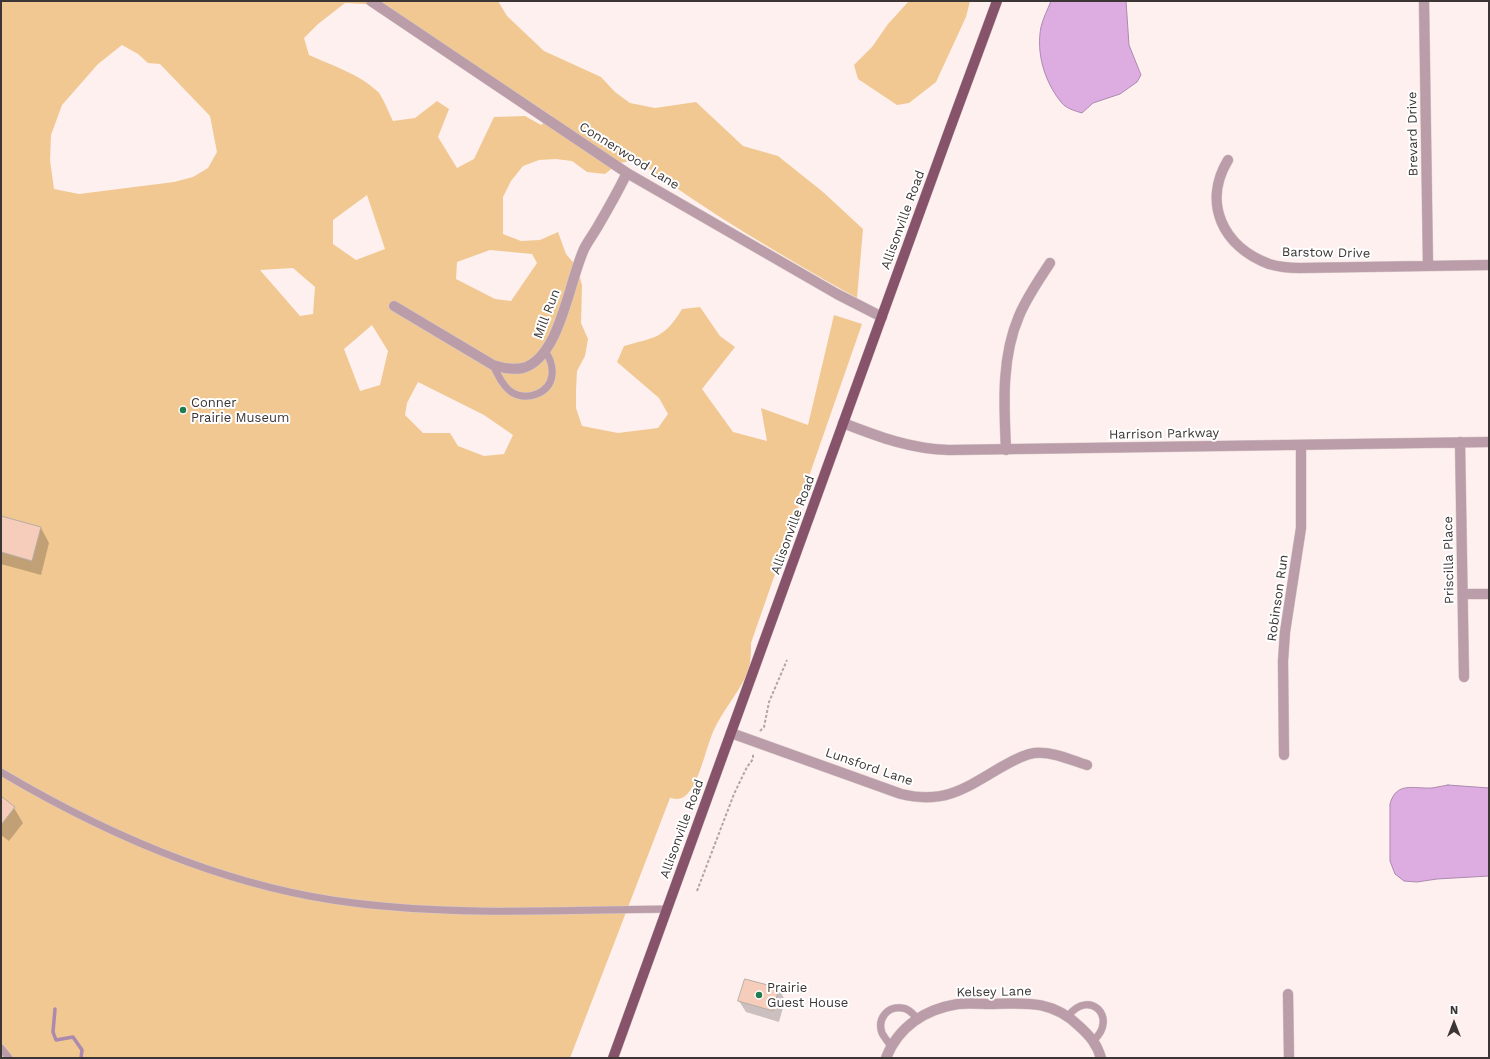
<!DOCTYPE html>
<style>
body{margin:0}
#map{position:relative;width:1490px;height:1059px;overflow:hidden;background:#fef0ef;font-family:"Work Sans",sans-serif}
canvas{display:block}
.frame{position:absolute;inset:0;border:2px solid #3b3635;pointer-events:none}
.north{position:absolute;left:1434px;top:1003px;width:40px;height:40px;-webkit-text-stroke:3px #fff;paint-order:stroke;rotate:0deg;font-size:11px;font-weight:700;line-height:16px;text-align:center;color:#3b3635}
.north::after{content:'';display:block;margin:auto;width:14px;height:18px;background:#3b3635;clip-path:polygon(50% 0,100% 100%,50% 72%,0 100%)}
</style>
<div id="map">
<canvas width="1490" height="1059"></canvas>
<div class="frame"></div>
<div class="north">N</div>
</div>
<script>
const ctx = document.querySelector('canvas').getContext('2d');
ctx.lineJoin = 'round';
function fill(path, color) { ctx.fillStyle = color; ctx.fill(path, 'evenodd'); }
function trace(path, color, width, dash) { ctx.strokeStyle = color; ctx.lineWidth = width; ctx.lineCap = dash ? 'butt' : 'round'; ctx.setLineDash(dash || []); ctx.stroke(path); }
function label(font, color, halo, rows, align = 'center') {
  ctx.font = font + ' "Work Sans",sans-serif'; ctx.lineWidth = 4; ctx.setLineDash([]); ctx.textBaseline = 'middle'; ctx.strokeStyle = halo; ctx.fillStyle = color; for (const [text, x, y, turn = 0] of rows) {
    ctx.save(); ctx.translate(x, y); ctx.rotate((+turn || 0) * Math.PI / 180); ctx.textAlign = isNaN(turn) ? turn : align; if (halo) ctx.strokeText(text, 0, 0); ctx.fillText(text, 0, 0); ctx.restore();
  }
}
fill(new Path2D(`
 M1,1H498L507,16L544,51L601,77L615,92L630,103L655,108L696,102L743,146L778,156L823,192L863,229L857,298C782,256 707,212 637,160L619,163L605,174L587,172L572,161L556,159L539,160L523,166L511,181L503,197V234L521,241L540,240L558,232L566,254L578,268L582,286L581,323L588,339L585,356L577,371L576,390V408L582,426L618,433L658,428L668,414L659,398L617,362L624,346C655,337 664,339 682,309L700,307L720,336L735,347L702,389L733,432L767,441L761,408L808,425L834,315L862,324L751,643C751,653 751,664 747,674C738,694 722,711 713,732C706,748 698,787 685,796C680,800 675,799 670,798L570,1058H1ZM345,3L365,4L392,11L552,116L541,125L525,116L494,117L474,159L457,168L438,137L449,109L437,101L415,118L393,121C390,115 381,93 377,91C359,74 331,65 309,55L304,38L318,24ZM122,45L138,54L148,63L160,64L210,116L217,152L208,168L193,177L174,182L79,194L54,189L50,160L51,135L62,105L98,64ZM367,195L385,249L356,260L333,244V220ZM490,250L532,254L537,263L511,301L495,299L456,279L457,262ZM293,268L315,287L313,314L300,316L260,270ZM372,325L388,351L380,385L360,391L344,349ZM418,382L484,415L513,435L504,454L484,456L458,446L450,433H423L405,415L407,403Z
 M909,1H970L966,17L936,82L909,103L897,105L858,79L854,65L872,47L888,24Z`), '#f1c891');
const water = new Path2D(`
 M1051,1H1126L1129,45L1141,75L1137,82L1120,94L1093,103L1082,113C1075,111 1065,108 1061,102C1044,81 1036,52 1041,27C1043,18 1048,9 1051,1Z
 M1448,785L1489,788V876L1437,879L1417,882L1404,881L1395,874L1390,861V804C1396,781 1414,789 1432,788C1437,787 1443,786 1448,785Z`);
fill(water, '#ddade2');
trace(water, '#ac89ae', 1);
fill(new Path2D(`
 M1,517L41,528L49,543L41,575L1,564Z
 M1,797L14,808L23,823L9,841L1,835Z
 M779,989L785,1000L779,1022L746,1012L739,1001Z`), '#0003');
trace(new Path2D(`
 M55,1009L53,1032L56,1040L73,1037L82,1050L81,1058`), '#ac89ae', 3.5);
const building = new Path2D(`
 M1,516L41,527L32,561L1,552Z
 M1,796L15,807L1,825Z
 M745,979L779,988L773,1011L738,1001Z`);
fill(building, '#f6cdba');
trace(building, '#b7aca6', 1);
const service = new Path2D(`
 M493,365C498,375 503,387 513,393C528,401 550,393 552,375C553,366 550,358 545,351
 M1,772C109,836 229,888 354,903C458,916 563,910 667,909
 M1068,1016C1090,988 1118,1018 1094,1040
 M891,1046C888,1042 884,1037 882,1033C877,1019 887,1006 902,1008C908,1008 913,1014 917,1018
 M1,1048L9,1058`);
const minor = new Path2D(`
 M371,1L627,173L837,294L882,317
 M1424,1L1428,266
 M1228,160C1202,203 1223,247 1269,264C1279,267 1290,268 1300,268L1489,265
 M394,306L493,365C502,368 513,370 523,368C561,357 569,279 585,247C589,240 594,233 598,226C608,209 618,191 627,173
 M843,423C879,437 911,449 949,450L1489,442
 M1460,442L1464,677
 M1006,450C1004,405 1001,358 1019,316C1027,297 1039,280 1050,263
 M1463,594H1489
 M731,733L901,794C942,804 963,790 998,769C1009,763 1021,755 1034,753C1052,751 1071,760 1087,765
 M1284,755L1283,661L1285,632L1301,528V445
 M1288,994L1289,1058
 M886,1058C898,1027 925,1009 958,1004C969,1003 980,1004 991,1004C1026,1003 1052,1000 1079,1026C1090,1036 1097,1044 1101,1058`);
const primary = new Path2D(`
 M613,1058L948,134L997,1`);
trace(service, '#d7cbca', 8);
trace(minor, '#d7cbca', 11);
trace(primary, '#d7cbca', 11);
trace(new Path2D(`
 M760,731L764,727L769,702L787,660
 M697,891L734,794L747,767L753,759V753`), '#b0a6a5', 2, [3, 2]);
trace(service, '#bb9ca9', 7);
trace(minor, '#bb9ca9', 10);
trace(primary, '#87536b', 10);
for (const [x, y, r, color] of [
 [183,410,4,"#227c51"],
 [759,995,4,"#227c51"]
]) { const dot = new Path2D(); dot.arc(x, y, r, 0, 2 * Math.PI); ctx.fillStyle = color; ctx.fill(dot); trace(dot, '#fff', 1.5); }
label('13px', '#3b3635', '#fff', [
 ["Brevard Drive",1413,134,-91],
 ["Connerwood Lane",629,156,32],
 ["Allisonville Road",903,220,-70],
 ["Barstow Drive",1326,253,1],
 ["Mill Run",547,314,-69],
 ["Harrison Parkway",1164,434,-1],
 ["Allisonville Road",793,525,-70],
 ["Priscilla Place",1449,560,-91],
 ["Robinson Run",1278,598,-82],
 ["Lunsford Lane",869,767,19],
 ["Allisonville Road",682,829,-70],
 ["Kelsey Lane",994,992,-1]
]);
label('13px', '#3b3635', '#fff', [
 ["Conner",191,403],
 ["Prairie Museum",191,418],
 ["Prairie",767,988],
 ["Guest House",767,1003]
], 'left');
</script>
